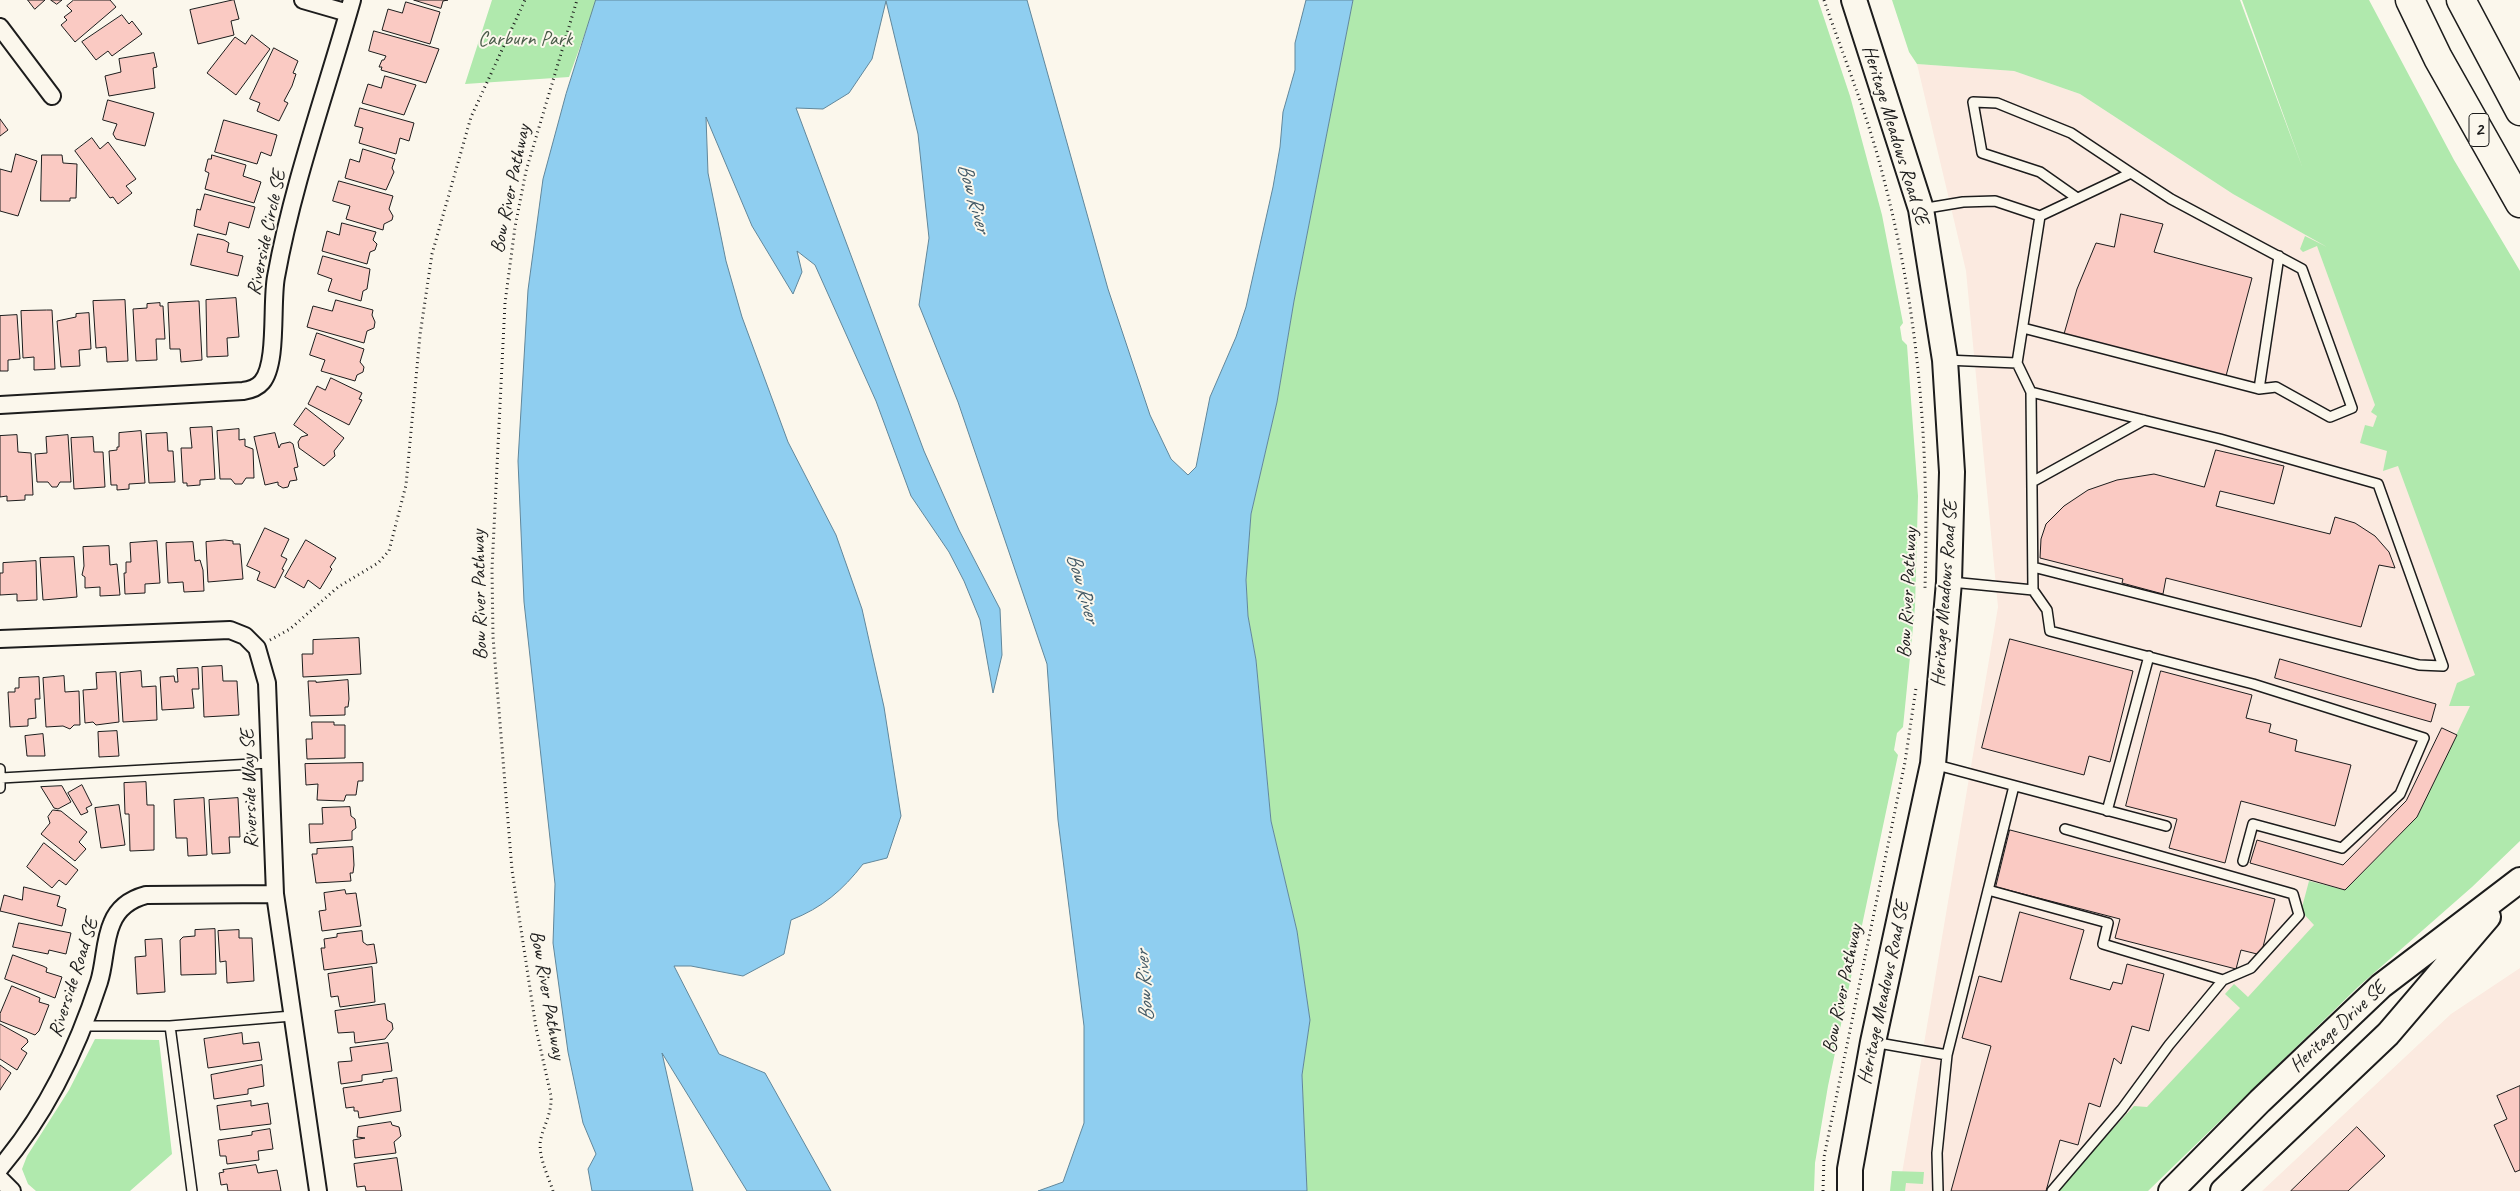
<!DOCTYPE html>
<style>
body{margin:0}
canvas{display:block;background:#fbf7ec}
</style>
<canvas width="2520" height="1191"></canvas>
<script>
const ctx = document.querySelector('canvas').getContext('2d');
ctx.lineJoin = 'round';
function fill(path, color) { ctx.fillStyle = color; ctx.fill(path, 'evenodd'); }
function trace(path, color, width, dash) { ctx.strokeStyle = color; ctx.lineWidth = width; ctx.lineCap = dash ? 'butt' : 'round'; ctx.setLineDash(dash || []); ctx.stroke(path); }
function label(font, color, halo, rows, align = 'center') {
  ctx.font = font + ' Caveat,sans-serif'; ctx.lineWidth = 4; ctx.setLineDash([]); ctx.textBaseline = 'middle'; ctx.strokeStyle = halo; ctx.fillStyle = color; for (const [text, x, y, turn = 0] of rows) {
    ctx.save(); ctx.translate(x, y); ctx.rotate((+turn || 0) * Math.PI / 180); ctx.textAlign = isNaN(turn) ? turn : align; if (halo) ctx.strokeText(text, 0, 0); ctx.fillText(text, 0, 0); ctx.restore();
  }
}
fill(new Path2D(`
 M1917,64L2014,71L2080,94L2233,194L2334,251L2499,685L2436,820L2076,1191H1899L1998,607L1966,271Z
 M2520,968V1191H2262L2451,1014Z`), '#fbeae0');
fill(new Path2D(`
 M492,0H597L569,77L465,84Z
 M1353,0H1818L1850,96L1882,215L1903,323L1900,327L1902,340L1907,345L1918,496L1915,607L1903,727L1897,733L1894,750L1898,755L1828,1086L1815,1163L1814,1191H1307L1302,1075L1310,1020L1297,931L1271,821L1256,660L1248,616L1246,580L1251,514L1277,402L1294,301Z
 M1892,0H2240L2303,169L2242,0H2369L2454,160L2520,271V841L2472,887L2358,987L2148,1191H2055L2134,1106L2147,1107L2240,1008L2225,994L2234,984L2248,997L2314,925L2301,911L2309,881L2345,890L2417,817L2470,706H2449L2457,683L2475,675L2398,466L2383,471L2387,451L2360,443L2365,425L2373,427L2377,416L2371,412L2375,405L2317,246L2303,252L2300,249L2305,236L2327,247L2233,194L2080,94L2014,71L1917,64L1909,52Z
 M95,1039L159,1040L172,1154L130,1191H36L28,1184L22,1169L27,1156L69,1090Z
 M1892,1171L1924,1172L1923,1184L1906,1183L1905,1191H1890Z`), '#b0e9ad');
const water = new Path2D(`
 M596,0H1027L1108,289L1150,415L1171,459L1188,475L1196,467L1210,397L1236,337L1246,307L1273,187L1280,147L1283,112L1295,70V43L1306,0H1353L1294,301L1277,402L1251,514L1246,580L1248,616L1256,660L1271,821L1297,931L1310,1020L1302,1075L1307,1191H1038L1063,1182L1084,1123V1026L1058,820L1047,664L958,402L919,305L929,238L918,134L886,1L872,59L849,93L823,109L796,108L924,451L959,530L1000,609L1002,655L993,693L980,620L964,581L949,552L911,496L876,401L815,265L797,251L802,272L793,294L752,226L706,117L708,173L726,261L742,317L788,442L836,535L862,609L884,707L901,816L887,858L863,864C843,890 822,908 791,920L784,954L743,976L691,966H674L719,1054L765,1073L831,1191H747L662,1053L693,1191H592L588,1169L596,1154L583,1123L568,1052L553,943L555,884L524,602L518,461L528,290L543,179L566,94Z`);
fill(water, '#8fcef0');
trace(water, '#61879b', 1);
const building = new Path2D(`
 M28,0H45L35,9Z
 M51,0H62L57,4Z
 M74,0H110L116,7L75,42L61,25L67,20L64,17L72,11L67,6Z
 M234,0L239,19L231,21L234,35L198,44L190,10Z
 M414,0H448L443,1L441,8Z
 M406,2L440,12L430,44L382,30L388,9L402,13Z
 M122,15L129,24L132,21L142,34L112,56L108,51L96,60L82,42Z
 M374,31L439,49L426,83L381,70L382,67H379L382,60H384L386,56L369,51Z
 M252,35L270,49L236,95L207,73L235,37L245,44Z
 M274,48L298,61L293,73L296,74L292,86L284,101L288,103L279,121L257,111L260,103L250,99Z
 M154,53L157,67L153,68L155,88L109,96L105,76L121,72L119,59Z
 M385,76L416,85L404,115L362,103L368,84L381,88Z
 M108,100L154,113L145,146L116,139L113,134L117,124L103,120Z
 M360,108L414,123L409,141L400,138L396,154L359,143L363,128L355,126Z
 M0,119L8,130L0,136Z
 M224,120L277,135L271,156L261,152L257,164L215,152Z
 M92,138L100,149L108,142L136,179L126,186L132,193L118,204L113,197L110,198L75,151Z
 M363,149L395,159L392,168L394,172L386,190L345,178L350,159L359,162Z
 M16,154L37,161L18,216L0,211V169L11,172Z
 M42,155H62L63,163L77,164L76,198H70V201H41Z
 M212,155L246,165L243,176L261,182L254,203L205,189L209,173L205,171L208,159H211Z
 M339,181L393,196L389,209L393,216L392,220L384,224L383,230L346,219L350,206L333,201Z
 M205,194L255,207L249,228L229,222L226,235L194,226L197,209L200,210Z
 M2121,214L2163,224L2154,252L2252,278L2226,376L2064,334L2077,289L2096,243L2114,247Z
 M342,223L376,232L373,240L377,244L375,250L370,252L367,264L322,251L327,231L339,235Z
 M198,234L224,240L229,243L227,252L243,256L238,276L191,265Z
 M323,256L370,269L367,289L363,291L361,301L328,291L332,279L318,274Z
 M236,298L239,337L227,338L228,356L207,357L206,300Z
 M125,300L128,361L107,362L106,347L96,348L93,301Z
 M336,300L373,310L372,315L375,322L374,328L367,331L364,343L307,327L313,306L332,311Z
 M197,301H199L202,360L181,362L180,349H170L168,303Z
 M160,303V306H163L165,339H156L157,360L136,361L133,309L147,308V304Z
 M47,310H52L55,369L34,370V357L23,358L21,311Z
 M89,313L91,349L79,350L80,366L61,367L57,321L76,317V314Z
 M17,315L20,359L8,360V371H0V316Z
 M317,333L364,349L360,362L364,367L363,372L357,375L355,381L321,371L325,360L310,355Z
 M331,378L362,393L359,399L362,400L349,425L308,404L317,386L325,390Z
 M306,408L344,438L334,451L335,456L324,466L299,448L298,442L301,437L308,435L294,425Z
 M212,427L215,479L200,480V485L187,486V483H183L181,448H192L190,428Z
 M239,429V440L245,439V446L253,449L254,478H246L242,484H235L231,479H220L217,431Z
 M141,431L145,483L129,484V489L117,490V485H111L109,451L117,450V447H119V433Z
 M167,433L168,451H173L175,482L149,483L146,434Z
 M275,433L279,448L281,444L290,442L293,444L298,467L294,468L297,480L290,481L288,487L283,488L278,485V482L265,485L254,437Z
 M17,435L18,452L31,453L33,495H25V500L7,501V496L0,497V436Z
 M68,435L71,482H60L57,487H52L48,482H37L35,454L47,453L46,437Z
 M93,437L94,452H103L105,487L74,489L71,438Z
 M2216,450L2284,466L2274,504L2220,491L2216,506L2330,534L2335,517L2355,523L2375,536L2389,552L2395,568L2379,565L2361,627L2166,578L2163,594L2122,583L2123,579L2040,558L2041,539L2046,524L2064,506L2088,490L2117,480L2154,474L2204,487Z
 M265,528L289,539L281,556L287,559L282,569L284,570L275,588L257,580L260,572L247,566Z
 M225,540L233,541V544H240L243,579L208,582L206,542Z
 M306,540L336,558L330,567L332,569L320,589L308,580L304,588L285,577Z
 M157,541L160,583L145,584V593L125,594L124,573H126V562H131L130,543Z
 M193,542L195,561L200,560L203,570L204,591L184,592L183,582L168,583L166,543Z
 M109,546L110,565L117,564L120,595L100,596V587L85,588V577L82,575L84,566L83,547Z
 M74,557L77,597L43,600L40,558Z
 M36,561L37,600L17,601V594L0,595V573H3V563Z
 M359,638L361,674L303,677L302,654H313V640Z
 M2010,639L2133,671L2110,762L2089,756L2084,775L1982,748Z
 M2280,659L2436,704L2431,722L2275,678Z
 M222,666L223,681H237L239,715L204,717L202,667Z
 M198,668L199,689H192L194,708L162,710L160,677L174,676L175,682H178L177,669Z
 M141,671L142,687L156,686L157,720L123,722L120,673Z
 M2161,671L2252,695L2246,718L2271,724L2269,732L2297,740L2295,751L2351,765L2335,826L2241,801L2225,863L2169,848L2177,819L2126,806Z
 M116,672L119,722L96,725L93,722L85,723L83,690L97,689L96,673Z
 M64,676L65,692L79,691L80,725H74L70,729L63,726L46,727L43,678Z
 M39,677L40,699H35L36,718L28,719V726L10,727L8,692H15V688H19V678Z
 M348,680L349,699L348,707H345V715L310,716L308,681H316V682Z
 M312,722H334V725H345V758L307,759L306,739H312Z
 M2442,728L2457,735L2417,817L2345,890L2250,863L2257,840L2343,865L2406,801Z
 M117,731L119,756L99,757L98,732Z
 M43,734L45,756H27L25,736Z
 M363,763V781H358L356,795H346L344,801L317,800L318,784L306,785L305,764Z
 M146,782L147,805H154V850L130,851L129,814H125L124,783Z
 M82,785L92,805L86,808L88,812L81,815L68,793Z
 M62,786L71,802L58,809L54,808L41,787Z
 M204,798L207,855L188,856L187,838H176L174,800Z
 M238,798L240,837H229L230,853L212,854L209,800Z
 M119,805L125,845L101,848L95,808Z
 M350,807L351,816L355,819L356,828L352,831V840L310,843L309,824H323L322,808Z
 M53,810L61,811L87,832L79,842L86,849L75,861L41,834L50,823L48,817Z
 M2010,830L2275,899L2261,955L2241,950L2236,969L2115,938L2120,919L1996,887Z
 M44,843L78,870L66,885L59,880L52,888L27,867Z
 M353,847L354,865L353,873H350L351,881L316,883L312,854H317V849Z
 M24,887L60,896L57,906L66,909L62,926L0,911L4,895L22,900Z
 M345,890L346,894L356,893L361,926L322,931L319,911L326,910L324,893Z
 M2020,912L2084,930L2070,979L2110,990L2113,982L2122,984L2127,964L2164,974L2149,1031L2132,1026L2121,1064L2114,1058L2100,1107L2089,1103L2078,1145L2060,1140L2046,1191H1951L1991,1046L1962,1038L1979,976L2001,982Z
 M19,923L71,933L66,954L49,950L48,954L13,947Z
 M215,929L216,974L181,975L180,940L183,937L195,936V930Z
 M239,930V938H252L254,981L227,983L226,961L220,962L218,931Z
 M362,931L363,942L367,945L374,944L377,963L324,970L321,948H325L324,939L337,937V934Z
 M162,939L165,992L137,994L135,957L146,956L145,940Z
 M13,955L43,966L47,968L46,972L62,977L55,998L5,979Z
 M372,967L375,1002L340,1007L338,996L331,997L328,974Z
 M12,986L40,998L39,1002L49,1005L39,1031L35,1035L0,1021V1014Z
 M385,1004L387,1020L392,1023L393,1029L385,1039L355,1043L354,1032L338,1033L335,1011Z
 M0,1024L27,1039L28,1042L21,1049L27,1053L17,1070L0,1059Z
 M242,1033L243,1044L259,1042L262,1060L208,1068L204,1039Z
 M388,1043L392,1071L362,1075V1081L341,1084L338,1062L352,1061L350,1048Z
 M0,1065L11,1073L0,1090Z
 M262,1065L264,1086L248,1089V1094L214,1099L211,1075Z
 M397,1078L401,1111L359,1118L358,1111H354V1107L346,1108L343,1088L383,1082V1080Z
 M2520,1086V1170L2515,1172L2494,1125L2507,1119L2497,1096Z
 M251,1101V1106L268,1103L271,1124L220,1130L217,1106Z
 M391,1122L392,1125L399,1127L401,1136L394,1142L396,1153L355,1158L353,1140L365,1138L357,1137L358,1127Z
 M2357,1127L2385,1156L2348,1191H2291Z
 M270,1129L273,1149L258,1151L259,1160L227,1164L226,1156H220L218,1140L252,1135V1132Z
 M397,1158L402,1191H366L365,1186L357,1187L354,1164Z
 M256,1165L258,1173L277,1170L281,1191H228L227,1184L221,1185L219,1173L224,1172L223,1170Z`);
fill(building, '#facac3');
trace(building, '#1c1c1c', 1);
const service = new Path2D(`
 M1921,209L1963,202L1995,201L2040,216L2017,363L2031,392L2033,590L1951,582
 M2040,216L2131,173L2071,133L1997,103L1973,102L1982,153L2040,172L2077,198
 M2023,328L2259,389L2276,387L2330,417L2352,408L2302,269L2171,199L2131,173
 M1945,360L2017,363
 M2259,389L2279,256
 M2031,392L2220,439L2378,484L2443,666L2419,665L2033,567
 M2032,482L2144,420
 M2033,590L2047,610L2050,631L2253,684L2424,738L2400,794L2342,848L2253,824L2243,861
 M1933,764L2166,826
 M0,769V788
 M1,778L270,763
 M2107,811L2149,656
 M2065,829L2293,894L2299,915L2251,968L2223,980
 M1988,890L2108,923L2103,944L2223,980L2169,1045L2122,1109L2052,1191
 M85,1026H170L292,1016
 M170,1026L192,1191
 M1873,1042L1947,1055L2014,786
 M1938,1191L1937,1153L1947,1055`);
const minor = new Path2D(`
 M303,0L348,13
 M0,27L52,96
 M0,405L243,391C250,390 257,388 262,382C278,363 271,303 276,277C293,183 326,92 352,0
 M0,639L230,630L245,636L257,648L267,683L275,894L318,1191
 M0,1168C46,1114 77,1050 99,982C105,963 104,941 112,923C118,908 131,899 146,895L275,894
 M0,1179L12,1191`);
const secondary = new Path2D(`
 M1850,1191V1169L1873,1042L1933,764L1949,582L1952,472L1945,360L1921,209L1854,0
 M2171,1191L2260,1101L2381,986L2520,880
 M2223,1191L2388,1034L2488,917`);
const motorway = new Path2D(`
 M2410,0L2438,58L2520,203
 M2461,0L2520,111`);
trace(service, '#1c1c1c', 12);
trace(minor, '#1c1c1c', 20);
trace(secondary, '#1c1c1c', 28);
trace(motorway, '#1c1c1c', 31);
trace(new Path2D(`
 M1824,0C1844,58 1868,116 1883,176C1919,312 1929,447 1925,588
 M270,640L290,629L338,587L378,563L389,551L406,485L420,335L432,254L471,117L525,0
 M553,1191C548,1175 537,1155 541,1138C545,1123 552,1112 551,1096L536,1028L512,870L493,637L492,569L505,303L515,227L526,171L577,0
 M1823,1191L1824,1157L1905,762L1916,688`), '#1c1c1c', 3, [1, 4]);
trace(service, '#fbf7ec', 9);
trace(minor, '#fbf7ec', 16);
trace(secondary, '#fbf7ec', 24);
trace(motorway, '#fbf7ec', 28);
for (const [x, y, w] of [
 [2479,130,20]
]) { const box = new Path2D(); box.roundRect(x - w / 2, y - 16.5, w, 33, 4); ctx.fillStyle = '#fbf7ec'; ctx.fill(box); trace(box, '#1c1c1c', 1); }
label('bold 19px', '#1c1c1c', null, [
 ["2",2479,130]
]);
label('20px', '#485a48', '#fbf7ec', [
 ["Carburn Park",525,40]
]);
label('20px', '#1c1c1c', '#fbf7ec', [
 ["Heritage Meadows Road SE",1895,135,73],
 ["Bow River Pathway",511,189,-78],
 ["Riverside Circle SE",267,233,-78],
 ["Bow River Pathway",1908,593,-87],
 ["Heritage Meadows Road SE",1945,594,-86],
 ["Bow River Pathway",480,595,-91],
 ["Riverside Way SE",250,789,-92],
 ["Riverside Road SE",74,978,-72],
 ["Bow River Pathway",1843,989,-78],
 ["Heritage Meadows Road SE",1884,993,-78],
 ["Bow River Pathway",547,995,80],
 ["Heritage Drive SE",2338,1027,-43]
]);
label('italic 21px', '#445a66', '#fbf7ec', [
 ["Bow River",973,198,74],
 ["Bow River",1082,588,74],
 ["Bow River",1145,986,-94]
]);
</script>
